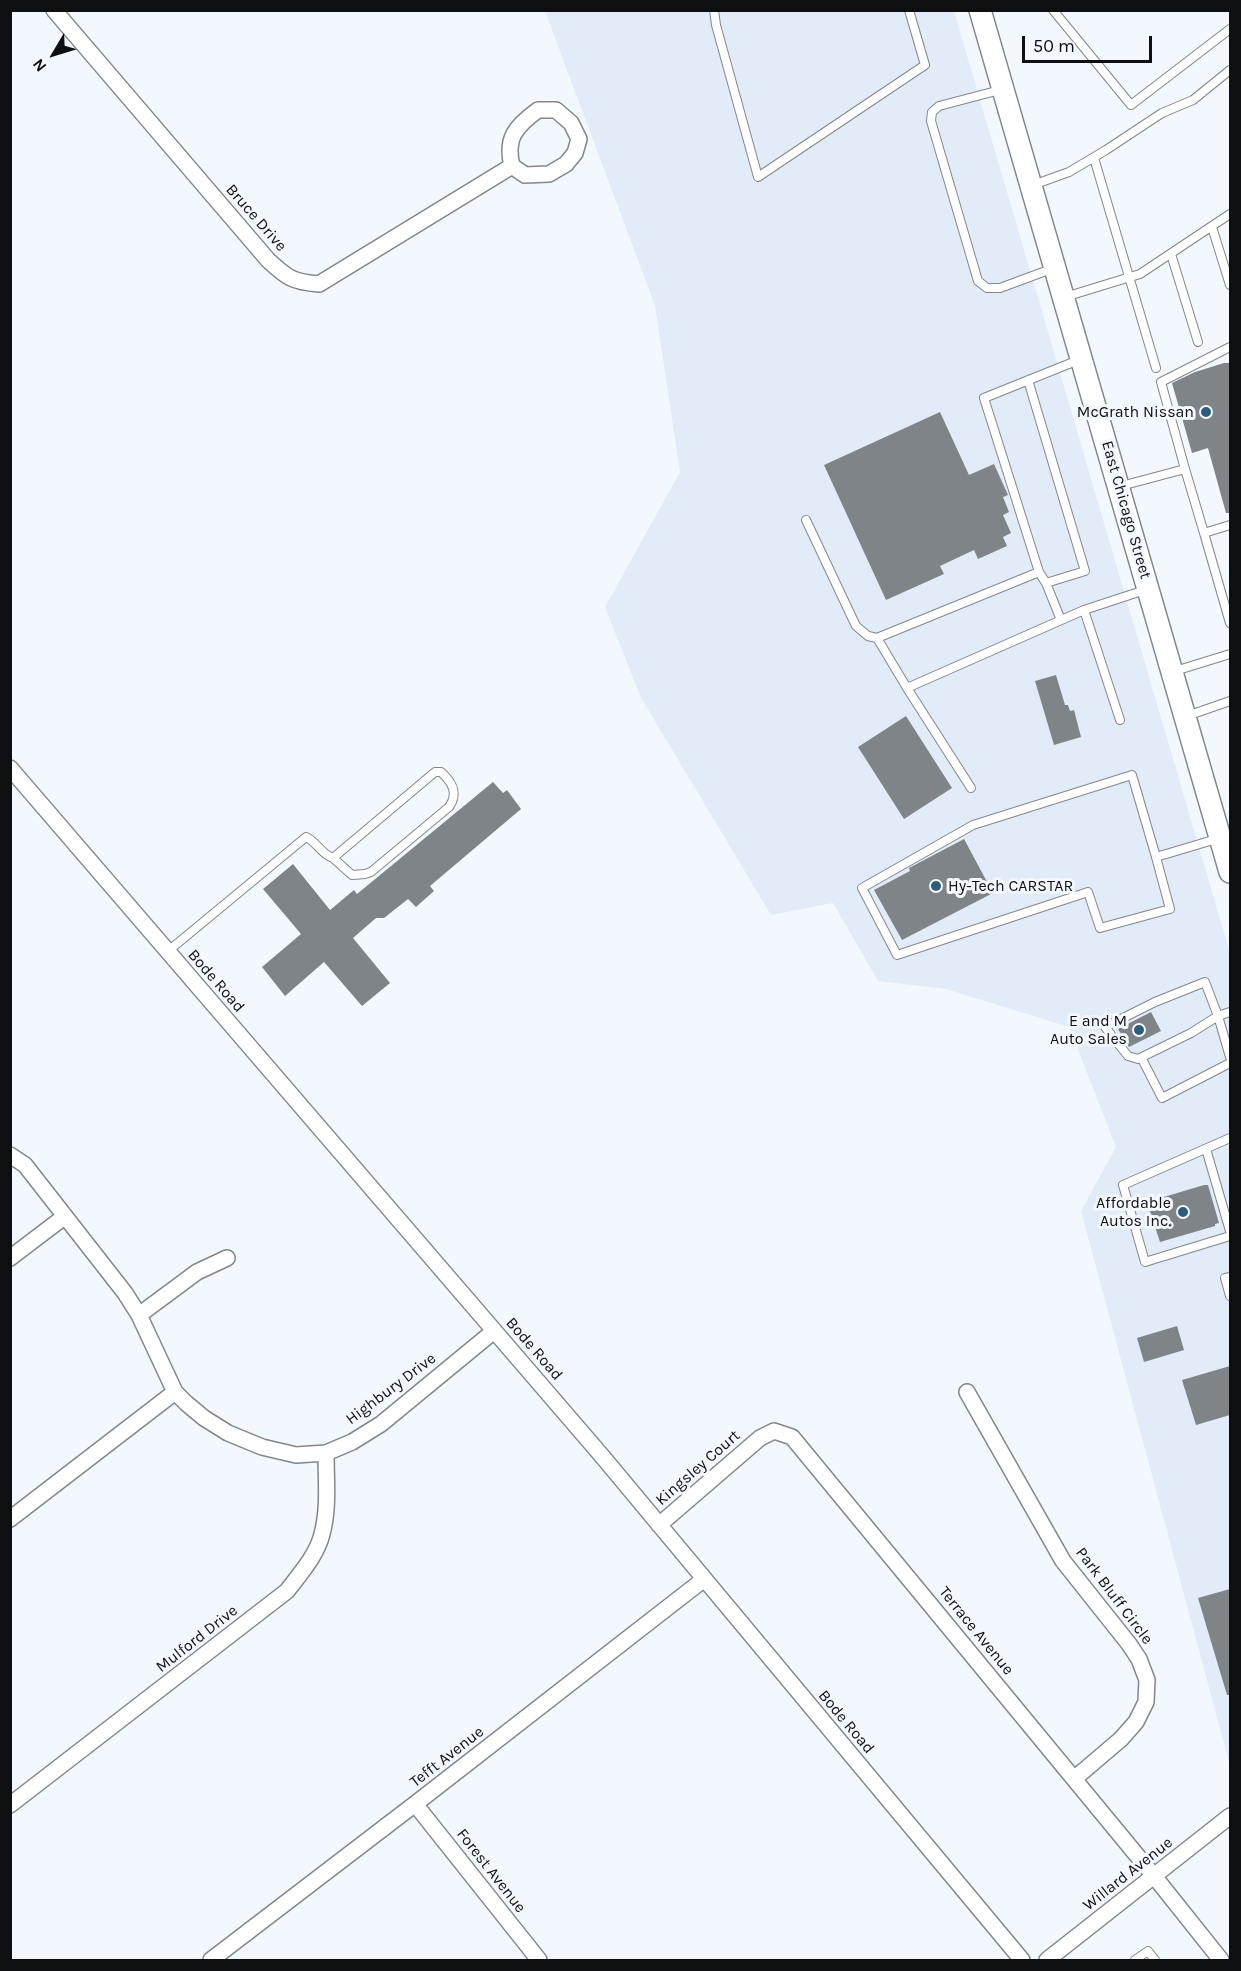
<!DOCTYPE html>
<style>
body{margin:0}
#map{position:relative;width:1241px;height:1971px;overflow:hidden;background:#f3f8fe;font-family:Karla,sans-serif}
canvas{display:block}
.frame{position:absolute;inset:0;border:12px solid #0e0f11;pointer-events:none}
.north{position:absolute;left:24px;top:24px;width:60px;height:60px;-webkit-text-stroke:4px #f3f8fe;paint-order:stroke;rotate:232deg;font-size:16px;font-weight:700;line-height:24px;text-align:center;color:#0e0f11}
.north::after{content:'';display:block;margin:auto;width:21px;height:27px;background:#0e0f11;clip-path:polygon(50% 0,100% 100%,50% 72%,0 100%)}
.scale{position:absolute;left:1022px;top:36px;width:130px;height:27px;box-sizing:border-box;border:3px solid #0e0f11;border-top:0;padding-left:8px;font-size:18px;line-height:21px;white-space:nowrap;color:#0e0f11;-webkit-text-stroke:4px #f3f8fe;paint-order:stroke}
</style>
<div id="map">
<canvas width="1241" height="1971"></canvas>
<div class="frame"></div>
<div class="north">N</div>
<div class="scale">50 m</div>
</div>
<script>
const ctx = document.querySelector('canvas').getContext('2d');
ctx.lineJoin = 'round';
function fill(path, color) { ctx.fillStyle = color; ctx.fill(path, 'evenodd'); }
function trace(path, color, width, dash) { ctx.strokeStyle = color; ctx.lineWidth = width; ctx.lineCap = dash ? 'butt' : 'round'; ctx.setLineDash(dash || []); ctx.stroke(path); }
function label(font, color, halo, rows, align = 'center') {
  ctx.font = font + ' Karla,sans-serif'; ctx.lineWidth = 6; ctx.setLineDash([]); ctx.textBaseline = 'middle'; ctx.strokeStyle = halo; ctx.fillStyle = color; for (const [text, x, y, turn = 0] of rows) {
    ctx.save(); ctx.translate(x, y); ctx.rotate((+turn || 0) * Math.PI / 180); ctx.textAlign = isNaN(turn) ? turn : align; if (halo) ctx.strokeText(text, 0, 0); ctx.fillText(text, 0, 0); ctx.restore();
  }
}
fill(new Path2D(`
 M545,11H954L1230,953V1766L1081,1211L1116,1147L1069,1027L946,989L878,981L833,903L771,915L641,698L605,607L680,472L655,306Z`), '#e2ecf8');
fill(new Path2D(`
 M1224,363H1230V513H1226L1208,448L1192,453L1172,383L1195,372Z
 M940,412L969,475L994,464L1008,495L1003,497L1009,512L1003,515L1011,533L1003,537L1007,546L978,559L974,550L940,566L944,574L886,600L824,465Z
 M1056,675L1065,705H1068L1070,711L1074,710L1081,737L1054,745L1035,681Z
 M906,716L952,788L904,819L858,747Z
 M493,782L503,793L507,790L521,809L430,886L434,891L416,907L408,899L384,918H376L353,938L390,983L362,1006L324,962L285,996L262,967L301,934L263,889L293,864L330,910L354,890L357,894Z
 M964,839L993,893L902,940L874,890L910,871L909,868Z
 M1151,1012L1161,1031L1129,1047L1118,1029Z
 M1204,1185H1208L1219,1223L1215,1224V1226L1160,1242L1147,1202Z
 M1177,1326L1184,1350L1144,1362L1137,1338Z
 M1230,1366V1415L1196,1425L1182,1380Z
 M1230,1589V1695H1227L1198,1598Z`), '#7f8489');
const service = new Path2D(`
 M714,10L716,25L758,177L925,65L909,10
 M1053,10L1131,105L1230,29
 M1000,90L939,106L932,112L931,121L978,281L987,288H1000L1054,268
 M1094,158L1156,368
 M1033,185L1069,172L1106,150L1162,113L1193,100L1230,70
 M1212,227L1230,285
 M1171,254L1198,342
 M1065,297L1140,274L1230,214
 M1028,380L1085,571L1046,583L1039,572L984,398L1081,359
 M1185,469L1204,533L1230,525
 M1121,486L1185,469L1161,382L1230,347
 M806,520L856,626L868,636L877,638
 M1204,533L1230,623
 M1039,572L877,638L907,688L1084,610L1148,589
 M1046,583L1061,620
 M1084,610L1120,720
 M1175,671L1230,654
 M907,688L971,788
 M1187,716L1230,701
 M1156,857L1170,909L1100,928L1088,892L897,955L862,888L973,825L1132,775L1156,857L1230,835
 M167,952L306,837C317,842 321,854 333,858L435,772H441C452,782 459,793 449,807L371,872L365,874L352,875L333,858
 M1230,1012L1218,1016L1205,982L1155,1002L1105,1027L1128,1056L1138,1059L1191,1033L1218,1016L1230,1057
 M1142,1059L1162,1098L1230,1063
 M1230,1138L1123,1185L1145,1262L1230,1236
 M1206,1149L1230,1231
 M1230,1277L1225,1278L1230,1296
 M1135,1960L1148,1951L1155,1960`);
const minor = new Path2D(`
 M54,10L268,260C287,278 293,282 319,284L512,166
 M538,110H556L571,123L579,139L575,153L566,164L549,174L525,175L512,166C505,138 516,126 538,110Z
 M10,768L602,1456L1022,1960
 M10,1155L25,1165L125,1293L139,1315L175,1392L186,1403L204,1418L228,1433L262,1447L296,1455L326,1453L352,1442L381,1424L494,1331
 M10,1258L64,1217
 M139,1315L197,1272L227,1258
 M967,1392L1063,1561L1129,1644L1139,1659L1147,1680L1146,1702L1136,1722L1121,1739L1074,1779
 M10,1519L175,1392
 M659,1525L760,1438L774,1431L792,1437L1154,1876L1221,1960
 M415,1804L539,1960
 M10,1805L287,1591C300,1574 317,1555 322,1534C329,1508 326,1481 326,1453
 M211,1960L415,1804L703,1580
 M1047,1960L1230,1816`);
const secondary = new Path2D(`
 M980,10L1230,872`);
trace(service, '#83878c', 10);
trace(minor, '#83878c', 18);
trace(secondary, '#83878c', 24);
trace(service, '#fff', 8);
trace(minor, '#fff', 15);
trace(secondary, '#fff', 21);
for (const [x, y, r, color] of [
 [1206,412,6,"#2c5d7b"],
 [936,886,6,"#2c5d7b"],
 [1139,1030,6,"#2c5d7b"],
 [1183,1212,6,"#2c5d7b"]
]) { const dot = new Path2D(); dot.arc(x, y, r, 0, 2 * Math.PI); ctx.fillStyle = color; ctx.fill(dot); trace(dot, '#f3f8fe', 2); }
label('16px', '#0e0f11', '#f3f8fe', [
 ["Bruce Drive",256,218,49],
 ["East Chicago Street",1126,510,74],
 ["Bode Road",216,981,49],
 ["Bode Road",534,1349,49],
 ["Highbury Drive",391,1389,-37],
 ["Kingsley Court",698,1468,-41],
 ["Park Bluff Circle",1114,1596,53],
 ["Terrace Avenue",976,1631,51],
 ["Mulford Drive",197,1639,-38],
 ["Bode Road",846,1722,50],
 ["Tefft Avenue",447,1757,-38],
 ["Forest Avenue",491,1871,52],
 ["Willard Avenue",1128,1874,-38]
]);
label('16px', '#0e0f11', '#f3f8fe', [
 ["McGrath Nissan",1194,412],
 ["Hy-Tech CARSTAR",948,886,"left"],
 ["E and M",1127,1021],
 ["Auto Sales",1127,1039],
 ["Affordable",1171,1203],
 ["Autos Inc.",1171,1221]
], 'right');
</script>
